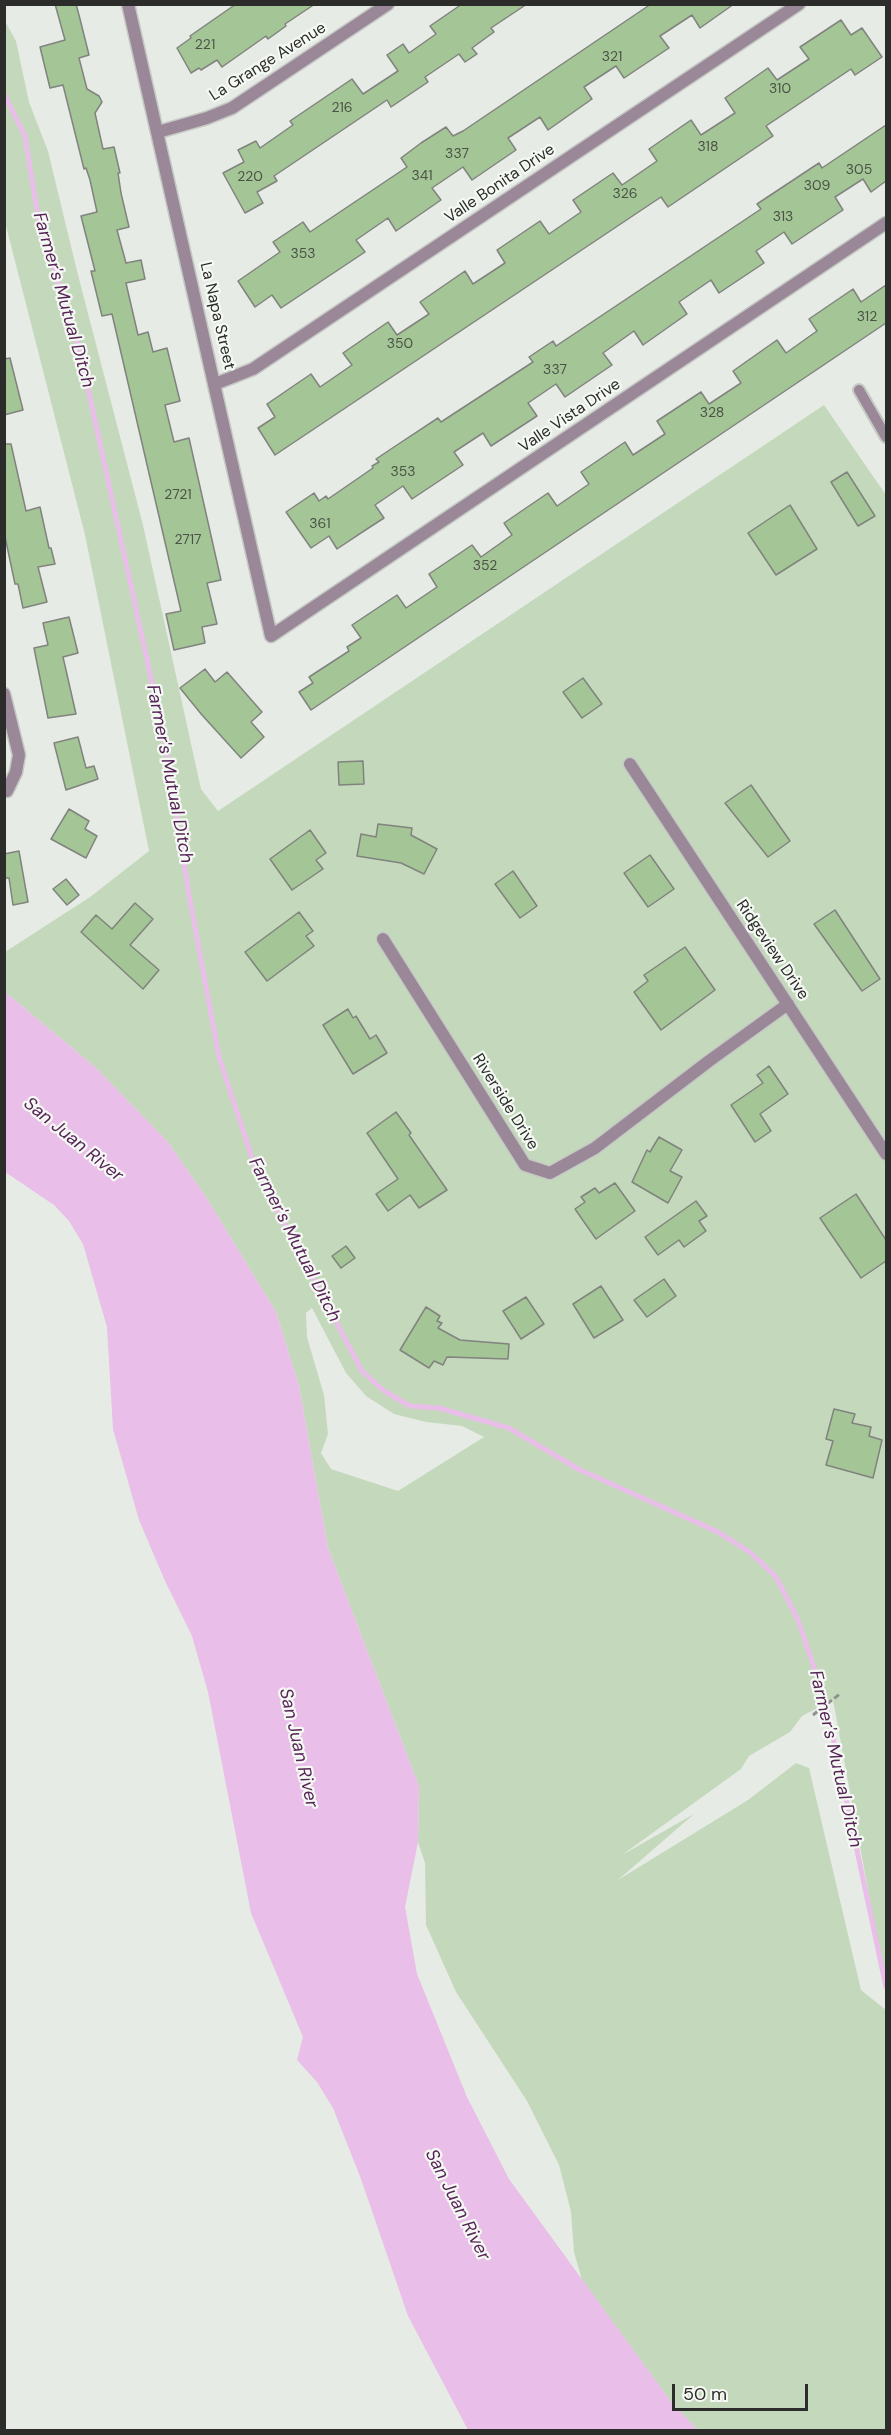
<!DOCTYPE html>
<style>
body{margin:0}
#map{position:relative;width:891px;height:2435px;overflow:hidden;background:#e7ebe6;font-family:"DM Sans",sans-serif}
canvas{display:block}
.frame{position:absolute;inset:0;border:6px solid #2c2d2b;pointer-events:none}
.scale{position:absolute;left:672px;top:2384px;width:136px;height:27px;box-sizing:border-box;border:3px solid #2c2d2b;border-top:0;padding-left:8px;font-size:18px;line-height:21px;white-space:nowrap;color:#2c2d2b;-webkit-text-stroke:4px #f5f9f3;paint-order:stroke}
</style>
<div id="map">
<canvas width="891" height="2435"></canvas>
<div class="frame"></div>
<div class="scale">50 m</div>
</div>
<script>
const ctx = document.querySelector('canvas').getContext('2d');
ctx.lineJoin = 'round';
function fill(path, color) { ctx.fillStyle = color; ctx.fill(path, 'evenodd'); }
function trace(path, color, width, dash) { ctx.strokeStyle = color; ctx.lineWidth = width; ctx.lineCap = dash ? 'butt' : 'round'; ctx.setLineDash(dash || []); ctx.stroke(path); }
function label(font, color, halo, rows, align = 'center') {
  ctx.font = font + ' "DM Sans",sans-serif'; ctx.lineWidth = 4.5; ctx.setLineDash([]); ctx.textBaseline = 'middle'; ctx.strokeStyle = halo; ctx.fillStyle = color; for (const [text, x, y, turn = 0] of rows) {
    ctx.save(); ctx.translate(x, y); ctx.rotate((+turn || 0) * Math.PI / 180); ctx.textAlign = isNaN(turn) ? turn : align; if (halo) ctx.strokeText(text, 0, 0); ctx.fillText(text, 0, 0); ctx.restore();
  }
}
fill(new Path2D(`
 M4,19L16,41L29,102L48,151L77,271L143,525L201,789L218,811L824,405L886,495V1975L883,1971L833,1700L802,1716L790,1732L749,1756L741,1769L622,1855L694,1814L618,1880L748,1800L796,1763L809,1768L861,1990L886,2010V2430H698L672,2403L582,2280L574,2252L571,2212L559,2165L527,2101L456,1992L426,1925L425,1863L418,1842L419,1786L328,1548L299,1386L276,1312L206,1197L167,1141L95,1067L5,992V952L90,897L149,851L85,535L5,222ZM312,1308L346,1373L366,1396L394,1414L426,1422L462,1426L484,1437L398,1491L331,1469L321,1453L328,1434L324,1395L307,1337L306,1313Z`), '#c4d9bc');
fill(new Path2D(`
 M5,992L95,1067L167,1141L206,1197L276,1312L299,1386L328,1548L419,1786L418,1842L405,1907L417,1974L467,2097L509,2179L672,2403L698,2430H468L408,2316L361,2179L333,2108L317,2082L297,2060L303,2037L251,1913L208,1692L192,1636L165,1581L139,1520L113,1429L107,1327L83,1244L69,1221L54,1205L5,1172Z`), '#e9bee8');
trace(new Path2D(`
 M4,94L25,136L38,217L80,352L165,742L189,895L219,1057L256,1170L362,1371L384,1391L410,1406L439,1408L509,1428L578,1469L718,1532L751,1553L776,1577L798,1620L825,1700L886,1987`), '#e9bee8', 5);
const building = new Path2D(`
 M55,4H76L80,19L89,55L79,58L87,89L99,96L102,102L95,113L103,149L114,147L120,173H118L121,193L129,227L117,230L126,263L141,260L145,279L126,283L138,335L148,332L153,352L167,348L180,401L165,405L174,442L189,438L221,580L207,583L217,624L202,627L205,643L174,650L166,614L181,611L112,314L102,316L91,271H95L81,216L97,212L90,180L86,168L84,169L63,85L50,88L40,47L65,40Z
 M236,4H315L285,24L286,26L268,39L266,36L222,67L217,60L201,70L199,68L191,73L177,48L191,38L190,36Z
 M462,4H527L491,28L494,32L472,48L477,54L465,62L459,54L425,77L428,82L391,107L387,100L274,176L277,181L257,192L263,203L245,213L223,173L244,162L238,150L256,141L260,148L293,125L290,121L352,79L363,94L398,71L387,55L403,44L409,53L436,34L430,26Z
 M651,4H734L700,28L692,15L660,36L669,48L624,78L616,66L584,87L592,99L548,130L540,117L508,138L516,150L472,180L463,167L432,188L441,200L396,231L388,218L356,240L365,252L281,308L272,295L255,307L238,281L280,252L273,242L303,222L310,232L407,167L401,158L421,143L446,127L453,136L463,131Z
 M841,20L851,35L862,28L882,57L855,75L851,69L766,126L773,136L668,207L661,197L275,455L258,428L275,417L267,404L311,374L320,387L352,365L343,353L388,322L397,335L429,314L420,302L465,271L473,284L505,263L497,250L540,221L549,234L581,212L573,200L613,173L622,185L657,161L649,149L691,120L701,135L735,113L725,98L768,68L777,80L809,59L800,47Z
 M886,125V181L871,192L863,179L835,197L843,210L792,244L784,232L756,251L764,263L719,293L711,280L679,302L687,314L643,345L634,331L603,353L612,365L565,397L556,384L528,403L537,416L491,446L483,433L454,452L463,465L412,499L403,486L375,505L384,518L367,529L337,549L329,536L311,548L286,512L314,493L319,501L326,496L328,499L373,468L372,466L379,462L376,459L400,443L438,418L441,422L533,362L529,357L553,341L556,346L761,209L757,204L819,163L822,168Z
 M886,285V323L311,710L299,692L313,683L309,677L349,651L347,647L361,638L352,625L397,595L406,608L437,587L429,574L472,545L481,557L512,535L504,523L548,493L557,506L589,484L581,472L625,442L633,455L665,434L657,421L701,392L709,404L741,383L733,371L777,340L786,353L817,331L809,319L853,289L861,302Z
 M10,358L23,410L4,415V359Z
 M4,444H11L26,511L40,507L49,548H51L55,564L38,567L47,602L23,608L18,584H15L4,532Z
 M847,472L875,516L858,526L831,482Z
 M790,505L817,549L776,575L748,533Z
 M69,617L78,653L63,657L76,714L48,718L34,648L48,645L43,623Z
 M205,669L215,682L227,672L262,712L251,722L264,737L241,758L202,715L180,688Z
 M583,678L602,704L582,718L563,692Z
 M78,737L86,768L94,766L98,779L66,790L54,743Z
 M363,761L364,784L339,785L338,762Z
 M751,785L790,841L768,857L725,803Z
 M69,809L89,821L85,829L97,836L86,858L51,839Z
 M378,824L412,828L411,835L437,849L424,874L401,863L357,856L361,834L376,837Z
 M310,830L326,853L316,860L323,869L292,890L270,859Z
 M19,851L28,902L13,905L9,878H4V854Z
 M650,855L674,889L648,907L624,873Z
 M513,871L537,906L520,918L495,884Z
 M66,879L79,895L67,905L53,889Z
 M135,903L153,919L130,945L159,970L143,989L81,932L96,915L112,929Z
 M835,910L880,979L862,991L814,924Z
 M299,912L313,931L306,936L314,946L267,981L245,952Z
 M685,947L715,990L661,1030L634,992L648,981L644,975Z
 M348,1009L353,1018L356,1016L370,1039L376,1035L387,1053L353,1074L323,1025Z
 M769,1066L788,1094L760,1114L771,1131L755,1142L731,1105L763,1083L757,1075Z
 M396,1112L411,1133L409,1135L447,1190L419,1208L410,1195L388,1211L376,1194L398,1179L367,1133Z
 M659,1137L682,1150L670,1171L682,1177L668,1203L632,1182L647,1150L650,1152Z
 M615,1183L635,1211L596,1239L575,1209L585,1202L581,1197L595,1188L599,1193Z
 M856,1194L886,1240V1261L861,1278L820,1218Z
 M696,1201L707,1216L699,1221L706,1231L684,1247L679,1240L658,1255L645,1237Z
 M346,1246L355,1258L341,1268L332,1256Z
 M664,1279L676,1296L647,1317L634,1300Z
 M601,1286L623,1320L594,1338L573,1304Z
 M526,1297L544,1324L521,1339L503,1311Z
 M426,1307L440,1316L437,1321L442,1323L438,1328L460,1340L509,1344L508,1359L447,1357L443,1365L434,1361L429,1368L400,1350Z
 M834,1409L855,1414L852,1423L871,1427L869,1436L882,1440L873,1478L826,1465L833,1441L826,1439Z`);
fill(building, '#a4c596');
trace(building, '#80837e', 1.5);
const service = new Path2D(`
 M859,390L886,437`);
const minor = new Path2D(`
 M128,4L271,636L886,223
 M158,132L207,118L232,108L388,4
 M215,384L253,369L799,4
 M4,694L19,755L16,772L7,791
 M630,764L886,1154
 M383,939L525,1165L550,1173L595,1148L709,1061L788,1004`);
trace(service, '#c5c9c4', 14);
trace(minor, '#c5c9c4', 15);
trace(new Path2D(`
 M813,1715L841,1693`), '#8f918e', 3, [6, 3]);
trace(service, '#9a8899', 10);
trace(minor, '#9a8899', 12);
label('14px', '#4a5346', null, [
 ["221",205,45],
 ["321",612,57],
 ["310",780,89],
 ["216",342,108],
 ["318",708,147],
 ["337",457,154],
 ["305",859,170],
 ["341",422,176],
 ["220",250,177],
 ["309",817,186],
 ["326",625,194],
 ["313",783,217],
 ["353",303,254],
 ["312",867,317],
 ["350",400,344],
 ["337",555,370],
 ["328",712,413],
 ["353",403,472],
 ["2721",178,495],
 ["361",320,524],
 ["2717",188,540],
 ["352",485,566]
]);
label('16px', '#2c2d2b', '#f5f9f3', [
 ["La Grange Avenue",268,62,-32],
 ["Valle Bonita Drive",500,184,-34],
 ["La Napa Street",217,316,77],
 ["Valle Vista Drive",570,416,-34],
 ["Ridgeview Drive",772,950,56],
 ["Riverside Drive",505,1102,58]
]);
label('italic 18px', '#572458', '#f5f9f3', [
 ["Farmer's Mutual Ditch",63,300,74],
 ["Farmer's Mutual Ditch",169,774,79],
 ["San Juan River",73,1140,39],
 ["Farmer's Mutual Ditch",294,1240,63],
 ["San Juan River",298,1748,77],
 ["Farmer's Mutual Ditch",835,1759,77],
 ["San Juan River",457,2205,63]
]);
</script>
